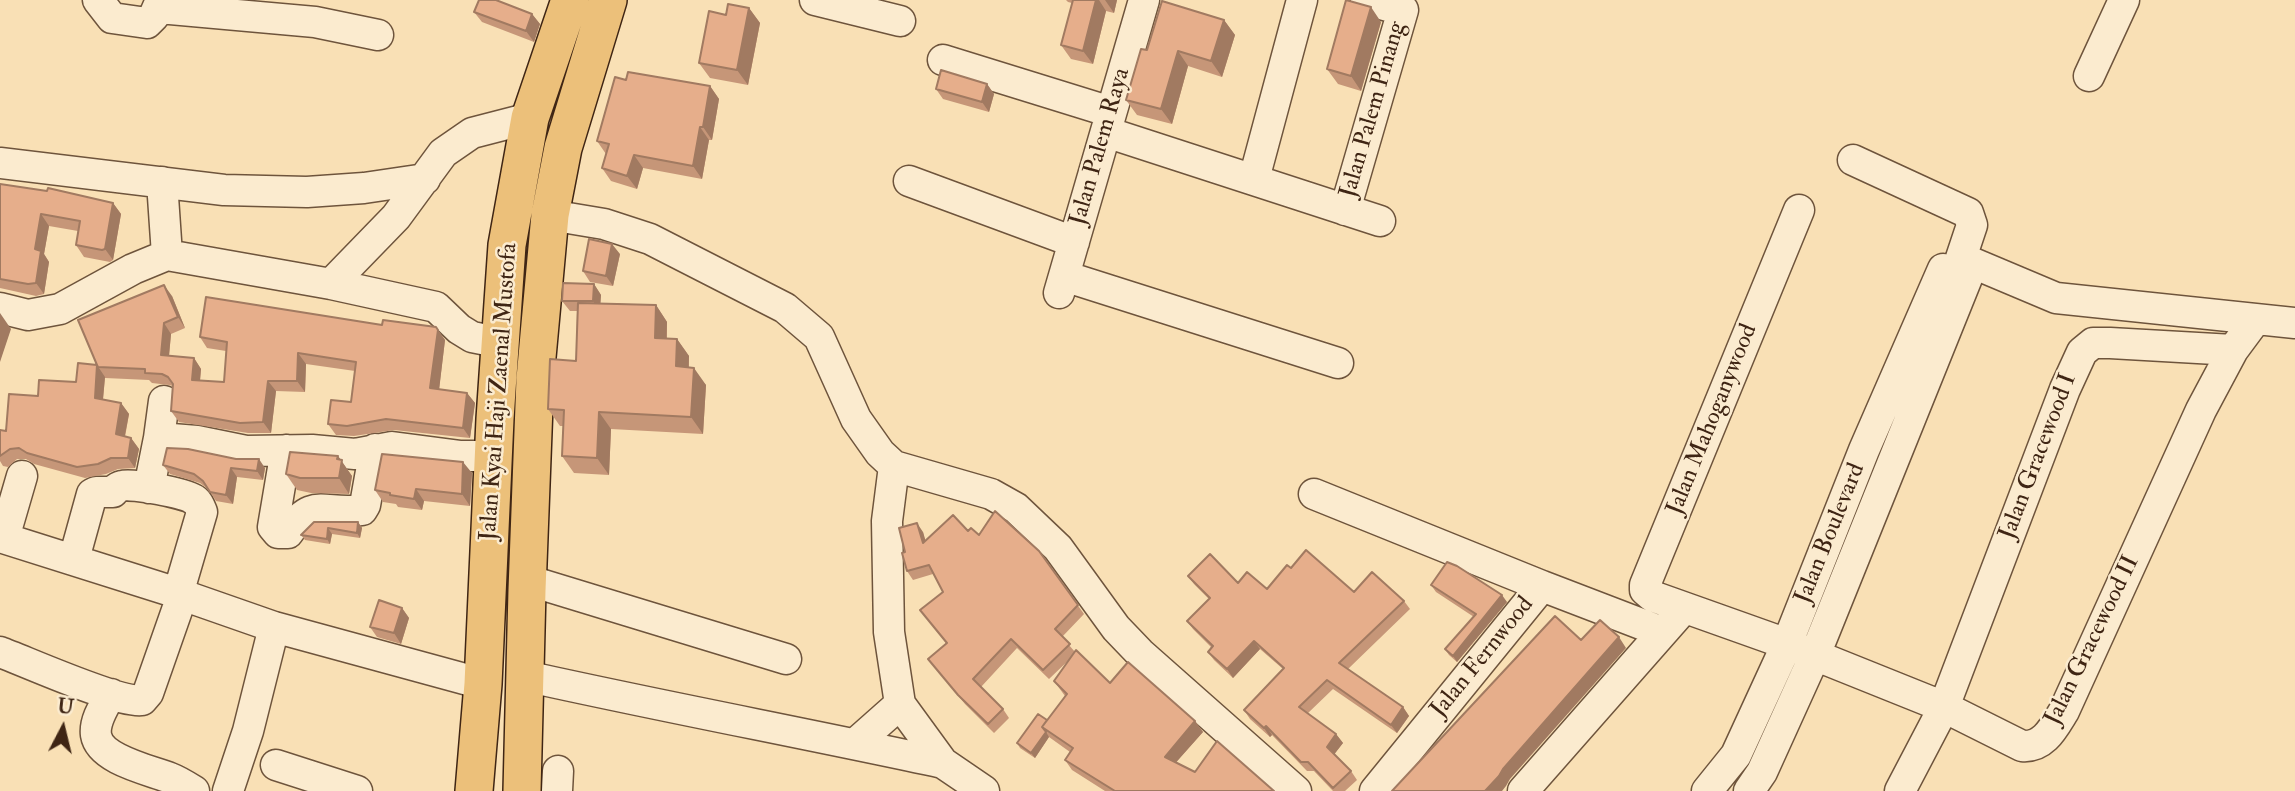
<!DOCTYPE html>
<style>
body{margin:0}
#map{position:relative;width:2295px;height:791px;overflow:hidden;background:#f9e0b5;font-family:"IM FELL Double Pica",serif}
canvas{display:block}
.north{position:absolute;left:28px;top:693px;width:70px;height:70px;-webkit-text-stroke:5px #fbebcf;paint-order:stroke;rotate:7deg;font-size:19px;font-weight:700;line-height:28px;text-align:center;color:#3f2514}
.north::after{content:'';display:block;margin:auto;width:24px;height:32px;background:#3f2514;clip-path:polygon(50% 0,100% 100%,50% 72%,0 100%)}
</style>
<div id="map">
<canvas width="2295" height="791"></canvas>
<div class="north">U</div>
</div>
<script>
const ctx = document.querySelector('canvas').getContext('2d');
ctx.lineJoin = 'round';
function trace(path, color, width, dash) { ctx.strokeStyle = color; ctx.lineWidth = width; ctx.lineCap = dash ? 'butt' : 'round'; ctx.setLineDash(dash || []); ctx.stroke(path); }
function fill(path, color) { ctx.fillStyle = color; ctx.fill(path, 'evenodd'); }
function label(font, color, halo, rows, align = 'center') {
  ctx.font = font + ' "IM FELL Double Pica",serif'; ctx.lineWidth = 5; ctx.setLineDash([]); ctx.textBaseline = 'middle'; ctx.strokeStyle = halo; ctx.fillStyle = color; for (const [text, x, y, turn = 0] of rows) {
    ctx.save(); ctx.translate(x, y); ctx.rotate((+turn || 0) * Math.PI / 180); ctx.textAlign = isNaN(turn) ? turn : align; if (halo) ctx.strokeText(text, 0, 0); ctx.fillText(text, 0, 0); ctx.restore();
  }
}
const minor = new Path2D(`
 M98,0L112,18L147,23L154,16L161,0
 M815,0L900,21
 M159,8L315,22L378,35
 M943,60L1111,112
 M2089,76L2124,0
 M1106,132L1380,221
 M1853,160L1968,213L1972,225L1961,258L1966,275
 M0,163L224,190L307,192L364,188L425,179
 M1254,179L1302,0
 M909,181L1074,242
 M162,182L167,255
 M1345,210L1403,10L1366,0
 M1799,210L1645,585V590L1652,596L1787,644L1944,707L2022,746C2044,748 2054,727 2064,711L2201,410L2233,350L2256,319
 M550,215L604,224L650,239L785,308L819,337L856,419L880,453L894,466L991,494L1016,508L1058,548L1116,628L1140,653L1296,791
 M1961,258L2056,298L2295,323
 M1064,276L1338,363
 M331,284L396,217L443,153L472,133L530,118
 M1059,293L1144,0
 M0,308L28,315L60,309L133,269L167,255L331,284L436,307L459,329L472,337L502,343
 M164,401L159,438L197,441L246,451L312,450L355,454L392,447L461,456H495
 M286,450L273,527L278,533H288C313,495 325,516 362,510L365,505L375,449
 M894,466L887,521L889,632L900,704L943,763L984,791
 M149,488L159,438
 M1314,494L1542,586L1375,791
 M0,537L168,590L274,627L483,684
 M4,538L22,476
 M74,559L92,494L96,492H113C117,488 117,487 122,486C132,483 184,493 193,499C198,501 200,507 202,512L178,594
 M527,580L786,659
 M1542,586L1662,632
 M0,652C27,662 120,704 142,700L148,693L182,596
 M525,676C664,707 804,733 943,763
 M111,694C104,706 94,721 96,735C100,760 150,770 170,778C178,781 186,786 194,791
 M856,743L900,704
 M276,765L357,791
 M228,791L248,731L274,627
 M557,791L558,771
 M1523,791L1684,608
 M1707,791L1736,755L1787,644L1864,450L1943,269
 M1749,791L1762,772L1815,655L1967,278
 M1900,791L1944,707L2065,389L2082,352L2093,343H2110L2233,350`);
const major = new Path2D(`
 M474,791L483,684L495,419L507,245L530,118L570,0
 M522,791L527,590L535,379L550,215L563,148L608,0`);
trace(minor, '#6e543c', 33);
trace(major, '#3f2514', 40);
trace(minor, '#fbebcf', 30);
trace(major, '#ecc07a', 37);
fill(new Path2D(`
 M1066,0H1117L1114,13L1106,11L1093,64L1071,59L1061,45L1072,3L1068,2Z
 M749,8L760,23L748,85L710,78L699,63L726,15Z
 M474,12L532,14L540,24L534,42L482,22Z
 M1224,20L1235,35L1222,77L1188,66L1172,124L1137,115L1126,100L1147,50Z
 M1381,22L1361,91L1338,84L1327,69Z
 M626,80L710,86L719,99L712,140H709L702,179L643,168L637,189L611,181L602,168L606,154L597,141Z
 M987,84L994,94L989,112L943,99L936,89Z
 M0,184L113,203L121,214L113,260L110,262L84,257L76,245L78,231L49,226L44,254L49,262L44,294L36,296L0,288Z
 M620,254L613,286L590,282L583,271Z
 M594,284L601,295L600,303L656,305L667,322V338L677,339L689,356V367L706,385L703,434L611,429L609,475L574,473L562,456L563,426H560L548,409L576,361L577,311H570L562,301Z
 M172,296L185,328L171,334L169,356L194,358L201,369L200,381L224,382L226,351L207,348L200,337L382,325L438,330L445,340L439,389L467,393L475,403L470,438L394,430L354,436L336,435L328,424L351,402L355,371L306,364L305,392L276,391L271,433H248L179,422L171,411L173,386L169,385L152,383L149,380L105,378V377L103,400L121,403L129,414L125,437L131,438L139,449L135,468L118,469L106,474L85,478L34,464L26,459H17L8,467L3,466L0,461V430L6,431L38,396L76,382L97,365Z
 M338,456L352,476L349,494L311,493L297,490L286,474Z
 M163,465L265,468L263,480L237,477L233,504L216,501L208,489L200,483L170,474Z
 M472,473L470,506L424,501L422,510L398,507L396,504L383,502L375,490Z
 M358,522L362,528L360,538L332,534L330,544L305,540L301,535Z
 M968,531L1039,551L1084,614L1062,637L1075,652L1110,683L1195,721L1203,732L1176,762L1195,772L1274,791H1105L1072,770L1065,760L1070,752L1049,737L1035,758L1020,748L1017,743L1047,720L1065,696L1054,681L1071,658L1049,679L1017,648L981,687L1003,709L1009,718L994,733L965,704L928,659L946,643L920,610L943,592L933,574L913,580L907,571L905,552L923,532L925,541Z
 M1291,568L1354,592L1404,601L1410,609L1348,669L1403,707L1409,716L1397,733L1333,689L1307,714L1336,734L1343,743L1334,754L1351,771L1357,780L1345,791H1333L1314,771H1307L1272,735L1270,737L1250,719L1244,710L1283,669L1260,649L1233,678L1214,660L1208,652L1211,647L1193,629L1187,621L1209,599L1194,584L1188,576L1238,583L1267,589Z
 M1431,585L1507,602L1457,662L1449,655L1445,649L1474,617L1436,592Z
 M402,608L409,618L401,644L377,637L370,627Z`), '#c69678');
fill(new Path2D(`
 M1096,0H1099L1106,11L1093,64L1083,51Z
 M1105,0H1117L1114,13Z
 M1371,7L1381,22L1361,91L1351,76Z
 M749,8L760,23L748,85L737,70Z
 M532,14L540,24L534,42L526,31Z
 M1224,20L1235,35L1222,77L1211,61Z
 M1178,51L1188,66L1172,124L1161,109Z
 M987,84L994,94L989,112L982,102Z
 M710,86L719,99L712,140L703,127Z
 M700,127L709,140L702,179L693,166Z
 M634,155L643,168L637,189L627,176Z
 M113,203L121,214L113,260L105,249Z
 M41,214L49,226L44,254L49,262L44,294L36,283L35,249Z
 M612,244L620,254L613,286L606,276Z
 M594,284L601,295L600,312L593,301Z
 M164,285L172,296L185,328L178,317Z
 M656,305L667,322L666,355L655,338Z
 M0,313L11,329L0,362Z
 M164,323L171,334L168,366L161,355Z
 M438,330L445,340L438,399L430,388Z
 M677,339L689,356L688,383L676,366Z
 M298,353L306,364L305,392L297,381Z
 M194,358L201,369L199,391L192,380Z
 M97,365L105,377L102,409L95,398Z
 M694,368L706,385L703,434L691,417Z
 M268,381L276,391L271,433L263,422Z
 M467,393L475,403L470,438L463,428Z
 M121,403L129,414L123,445L116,434Z
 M599,412L611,429L609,475L597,458Z
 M131,438L139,449L135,468L128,458Z
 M338,456L352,476L349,494L339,478Z
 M259,459L265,468L263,480L257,471Z
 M463,462L472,473L470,506L462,494Z
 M231,468L237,477L233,504L226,495Z
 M416,489L424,501L422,510L414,499Z
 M358,522L362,528L360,538L357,533Z
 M917,523L923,532L929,552L923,543Z
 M328,528L332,534L330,544L327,539Z
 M1502,595L1507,602L1457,662L1453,656Z
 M402,608L409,618L401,644L394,633Z
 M1619,637L1626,648L1510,779L1506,786L1502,791H1485L1503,769Z
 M1254,641L1260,649L1233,678L1227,669Z
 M1403,707L1409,716L1397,733L1391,725Z
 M1195,721L1203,732L1172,767L1165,757Z
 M1266,726L1272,735L1270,737L1264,728Z
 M1046,732L1049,737L1035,758L1031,753Z
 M1336,734L1343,743L1333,756L1327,747Z`), '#a17a61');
const building = new Path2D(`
 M479,0H496L532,14L526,31L474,12Z
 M1073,0H1096L1083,51L1061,45Z
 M1346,0L1371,7L1351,76L1327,69Z
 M1162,1L1224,20L1211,61L1178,51L1161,109L1126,100L1141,49L1147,50Z
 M728,4L749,8L737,70L699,63L709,11L726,15Z
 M941,70L987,84L982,102L936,89Z
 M628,72L710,86L703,127H700L693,166L634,155L627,176L602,168L609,144L597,141L615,77L626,80Z
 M0,184L47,191L48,188L113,203L105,249L102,250L76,245L80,221L41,214L35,249L41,251L36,283L28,284L0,279Z
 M589,239L612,244L606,276L583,271Z
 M563,283L594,284L593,301H562Z
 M164,285L178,317L164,323L161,355L194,358L192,380L224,382L227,342L200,337L206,297L382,325L383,320L436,327L438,330L430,388L467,393L463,428L386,419L347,426L328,424L331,400L351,402L356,362L298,353L297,381H268L263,422L240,423L171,411L173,384L168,377L162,374L145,373V369L98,367L97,365L95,398L121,403L116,434L131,438L128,458H111L98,464L77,467L27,453L19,448L10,449L0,456V430L6,431L9,394L38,396L39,380L76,382L78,363L97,365L78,320Z
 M578,303L656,305L655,338L677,339L676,366L694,368L691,417L599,412L597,458L562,456L564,410L548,409L550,359L576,361Z
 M167,448L188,449L236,459H259L257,471L231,468L226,495L210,492L203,481L194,474L163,465Z
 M290,452L338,456L337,459L342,460L339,478H300L286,474Z
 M382,454L463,462L462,494L416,489L414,499L390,495V493L375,490Z
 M995,511L1039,551L1078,605L1055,629L1070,644L1043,670L1011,639L973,679L1003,709L988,724L958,695L928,659L947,643L920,610L943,592L929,565L907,571L902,553L905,552L899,528L917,523L923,543L953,515L968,531L971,528L979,535Z
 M314,522H358L357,533L328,528L327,539L301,535Z
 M1306,550L1354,592L1372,572L1404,601L1339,663L1403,707L1391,725L1327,680L1299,707L1336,734L1327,747L1351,771L1333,788L1308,762H1301L1266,726L1264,728L1244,710L1284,668L1254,641L1227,669L1208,652L1213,646L1187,621L1210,598L1188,576L1210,554L1238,583L1247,572L1267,589L1287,565L1291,568Z
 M1447,562L1457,566L1502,595L1453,656L1445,649L1476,614L1431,585Z
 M379,600L402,608L394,633L370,627Z
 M1555,616L1581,640L1600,620L1619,637L1503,769L1499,776L1485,791H1392Z
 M1076,650L1110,683L1128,662L1195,721L1165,757L1195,772L1217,741L1274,791H1115L1065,760L1073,748L1042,727L1067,694L1054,681Z
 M1038,714L1047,720L1042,727L1046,732L1031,753L1017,743Z`);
fill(building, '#e6ae8b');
trace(building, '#a17a61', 2);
label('24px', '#3f2514', '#fbebcf', [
 ["Jalan Palem Pinang",1374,110,-74],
 ["Jalan Palem Raya",1101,147,-74],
 ["Jalan Kyai Haji Zaenal Mustofa",500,392,-86],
 ["Jalan Mahoganywood",1713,420,-68],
 ["Jalan Gracewood I",2039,457,-69],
 ["Jalan Boulevard",1831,534,-68],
 ["Jalan Gracewood II",2093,641,-64],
 ["Jalan Fernwood",1483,658,-51]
]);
</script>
